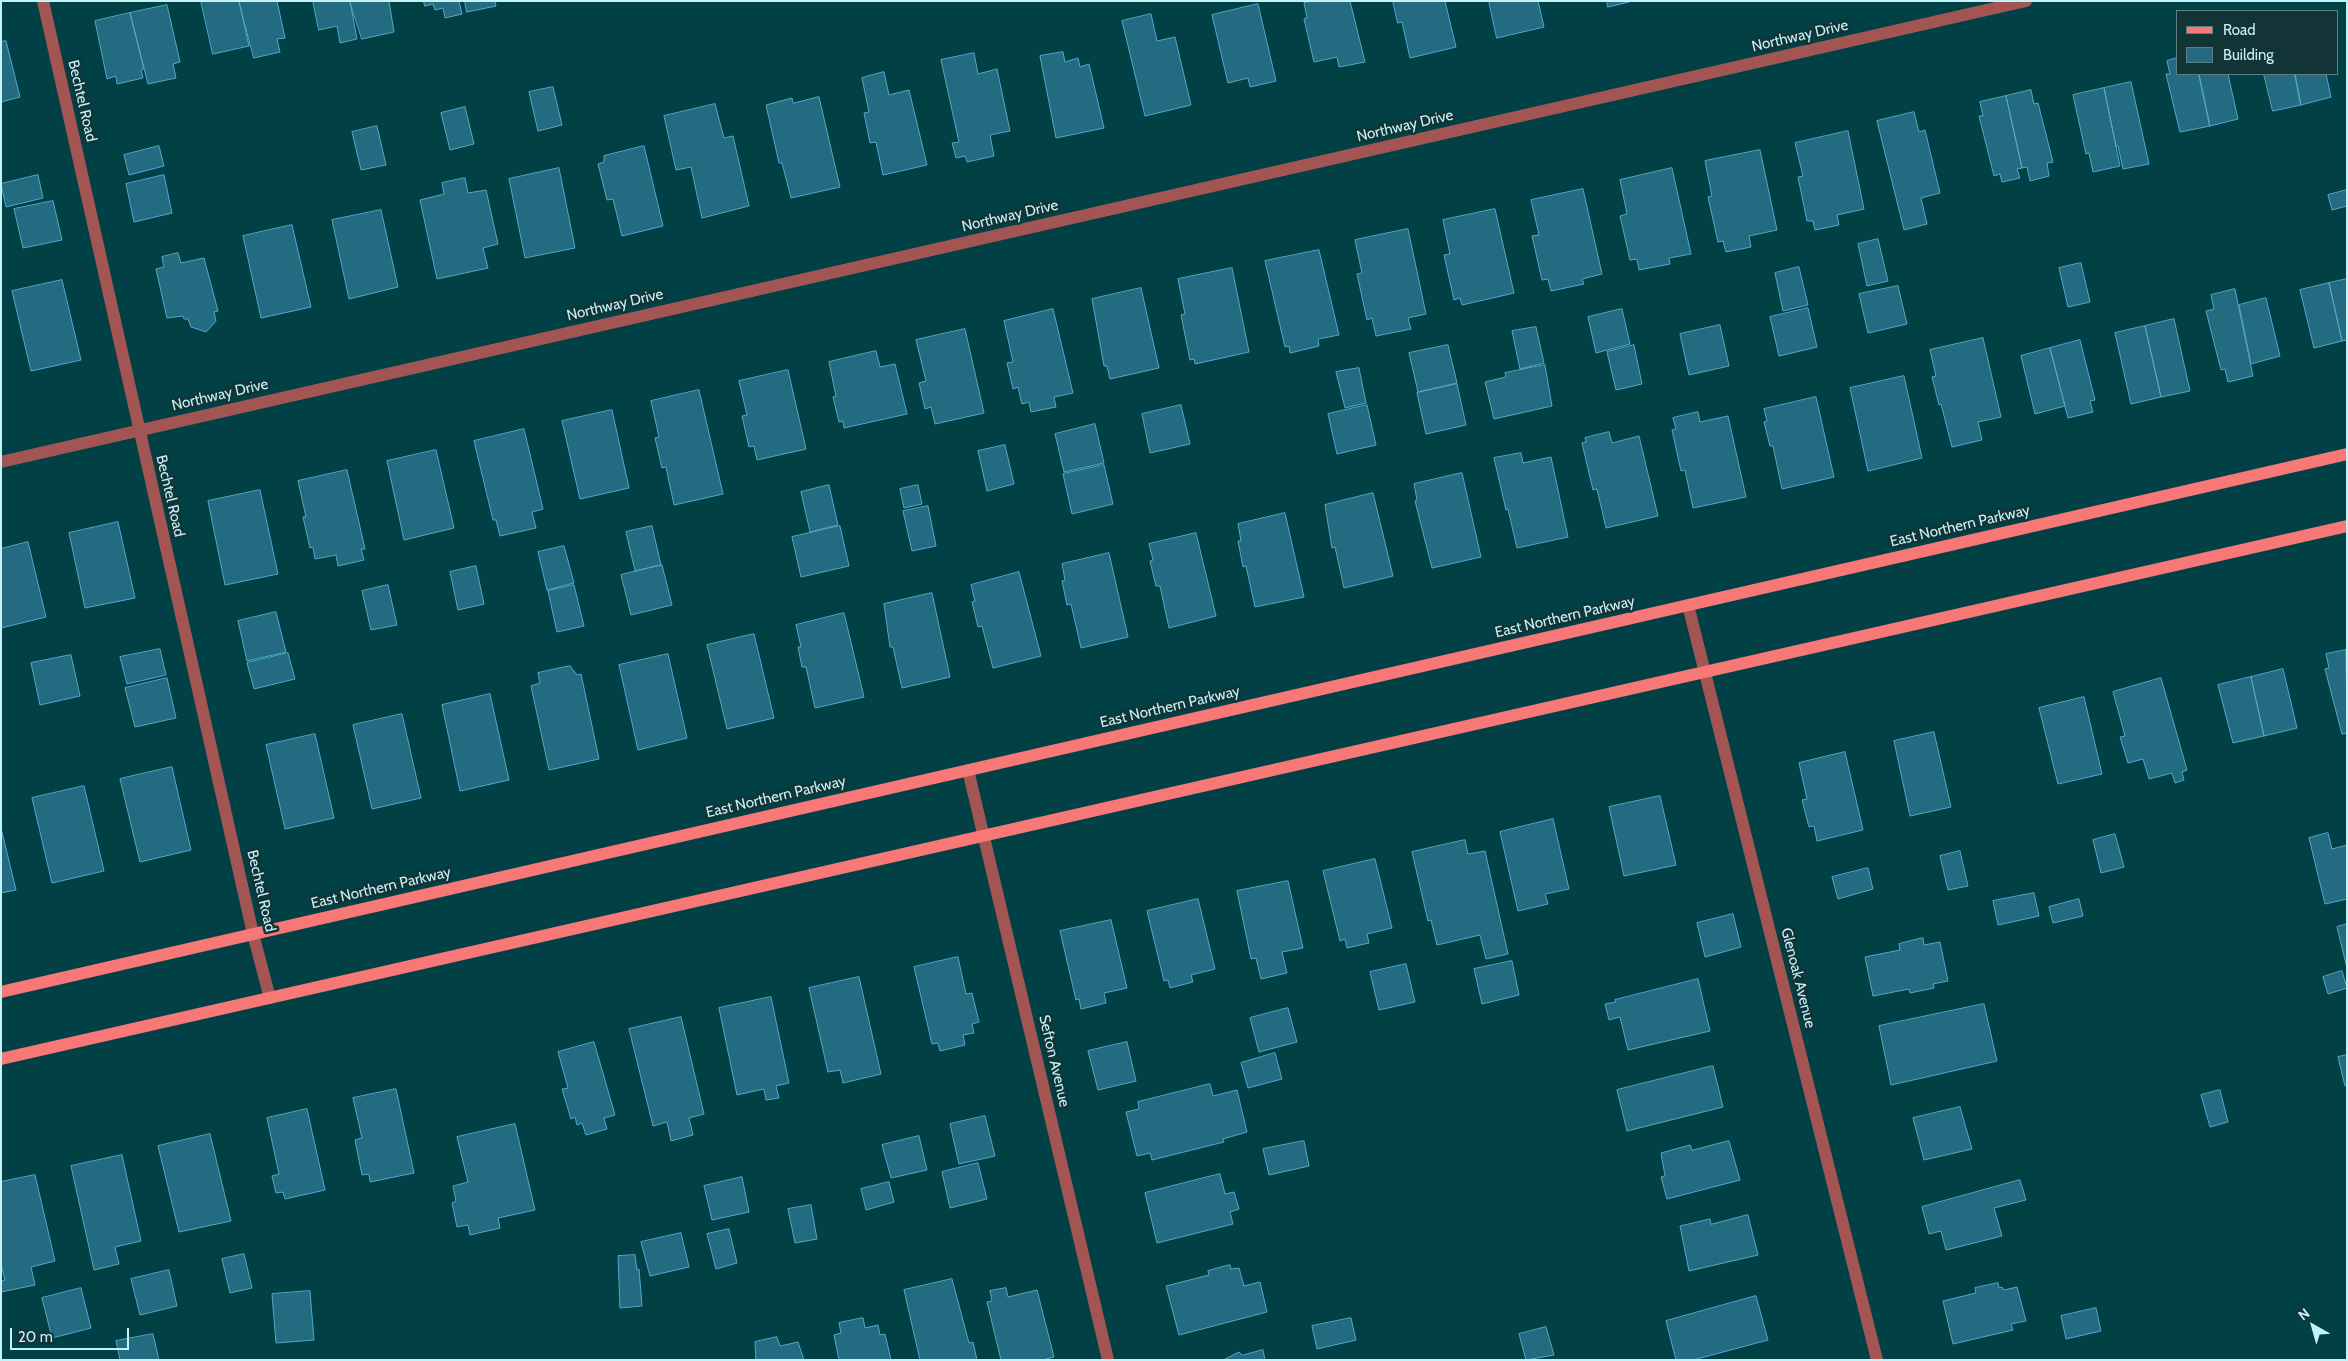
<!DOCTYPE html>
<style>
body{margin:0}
#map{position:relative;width:2348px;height:1361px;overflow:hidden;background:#014146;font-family:Cabin,sans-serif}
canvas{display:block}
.frame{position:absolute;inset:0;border:2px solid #c4f3f7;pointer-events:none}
.legend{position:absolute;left:2176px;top:10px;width:162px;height:65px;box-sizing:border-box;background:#133437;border:1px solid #5a8084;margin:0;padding:6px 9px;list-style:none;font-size:15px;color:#c4f3f7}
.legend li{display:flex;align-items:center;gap:10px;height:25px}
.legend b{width:25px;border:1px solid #5a8084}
.north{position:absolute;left:2288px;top:1301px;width:50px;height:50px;-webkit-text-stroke:4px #133437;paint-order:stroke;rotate:322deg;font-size:14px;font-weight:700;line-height:20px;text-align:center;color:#c4f3f7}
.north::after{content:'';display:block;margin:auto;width:18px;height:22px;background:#c4f3f7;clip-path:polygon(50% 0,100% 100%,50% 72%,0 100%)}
.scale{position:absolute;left:10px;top:1328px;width:119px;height:22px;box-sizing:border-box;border:2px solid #c4f3f7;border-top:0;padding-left:6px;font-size:15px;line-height:18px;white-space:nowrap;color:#c4f3f7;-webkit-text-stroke:4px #133437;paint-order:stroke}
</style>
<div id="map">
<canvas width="2348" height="1361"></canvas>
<div class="frame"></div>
<ul class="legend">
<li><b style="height:6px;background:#f77877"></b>Road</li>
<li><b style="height:14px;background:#246b81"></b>Building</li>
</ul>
<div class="north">N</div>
<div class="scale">20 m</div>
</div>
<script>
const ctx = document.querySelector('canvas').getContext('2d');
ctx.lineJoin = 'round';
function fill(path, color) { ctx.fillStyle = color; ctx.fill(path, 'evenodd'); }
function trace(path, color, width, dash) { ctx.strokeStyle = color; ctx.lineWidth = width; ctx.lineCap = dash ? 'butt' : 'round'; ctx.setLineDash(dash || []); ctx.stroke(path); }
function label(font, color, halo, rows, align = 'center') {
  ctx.font = font + ' Cabin,sans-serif'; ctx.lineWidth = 5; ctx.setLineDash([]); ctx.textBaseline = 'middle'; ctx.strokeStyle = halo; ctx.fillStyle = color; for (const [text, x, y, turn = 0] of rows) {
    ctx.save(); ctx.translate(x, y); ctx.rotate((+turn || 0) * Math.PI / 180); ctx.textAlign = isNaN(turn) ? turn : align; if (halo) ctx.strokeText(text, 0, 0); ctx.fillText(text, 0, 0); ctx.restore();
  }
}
const building = new Path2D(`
 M201,1H239L249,46L213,54Z
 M239,1H277L285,38L277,39L280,52L254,58Z
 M313,1H350L357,39L340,43L337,26L319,30Z
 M350,1H389L394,32L362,39Z
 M424,1H459L462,14L445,18L443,8L435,10L433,4L425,6Z
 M465,1H495L496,6L467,12Z
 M1312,1H1350L1365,62L1339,67L1337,57L1314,62L1304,19L1307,18L1304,3Z
 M1393,1H1445L1456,47L1410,58L1402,22L1398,23Z
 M1489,1H1538L1544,27L1497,38Z
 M1607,1H1629V2L1608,7Z
 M1258,4L1276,81L1250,87L1248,78L1228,83L1212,15Z
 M167,5L180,62L173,64L176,78L148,84L130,13Z
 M130,13L144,69L141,70L143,78L117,84L116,76L107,79L95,21Z
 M1151,14L1157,41L1175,37L1191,105L1145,116L1122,21Z
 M6,41L20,97L1,102V42Z
 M1063,52L1065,62L1078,58L1080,67L1089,64L1104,128L1056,138L1040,56Z
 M974,53L978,74L997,69L1010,131L990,135L994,156L967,162L965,156L956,158L952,143L959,142L941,60Z
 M2177,58V74H2199L2210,126L2180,132L2166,74H2170L2167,61Z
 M884,72L889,95L909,90L927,165L883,175L876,142L870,143L864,113L869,112L862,78Z
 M2199,74H2228L2238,119L2210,126Z
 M2264,74H2295L2301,105L2273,111Z
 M2295,74H2326L2331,97L2301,105Z
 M2131,82L2149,164L2123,169L2118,146H2116L2104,88Z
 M553,87L562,125L538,131L529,92Z
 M2104,88L2120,166L2093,172L2089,153L2086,154L2073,95Z
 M2031,90L2034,104L2038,103L2053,162L2047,163L2049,176L2030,181L2027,167L2022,168L2006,96Z
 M2006,96L2022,168L2017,169L2020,178L2002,182L2000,174L1994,176L1979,116H1983L1980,102Z
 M819,97L840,187L791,198L782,163H779L766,105L792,98L793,103Z
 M715,104L724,138L733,136L749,206L702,218L691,167L676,170L664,116Z
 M465,107L474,144L450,150L441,113Z
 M1914,112L1919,132L1925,130L1940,193L1921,198L1927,224L1904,230L1877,121Z
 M377,126L386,165L361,170L352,132Z
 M1848,131L1864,209L1837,215L1839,225L1815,230L1813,221H1807L1798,177L1803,176L1795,143Z
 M159,146L164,166L129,175L124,155Z
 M644,146L663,226L622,236L613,199L607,200L598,164L604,162V156Z
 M1760,150L1777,230L1749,236L1751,247L1726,252L1723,241L1718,242L1708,197L1712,196L1705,161Z
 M559,168L575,248L525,258L509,179Z
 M1672,168L1691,254L1669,258L1670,264L1639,270L1637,259L1630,260L1620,216L1627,214L1620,180Z
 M38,175L43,198L6,207L1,184Z
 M164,175L172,213L134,222L126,184Z
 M465,178L468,193L486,190L498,244L483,248L488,268L437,279L420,200L444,194L442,183Z
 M1583,189L1602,274L1582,279L1584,284L1551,291L1548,279L1542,280L1532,236L1539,235L1531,200Z
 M2347,190V206L2332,210L2328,195Z
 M53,201L62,240L23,248L14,209Z
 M1495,209L1514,293L1462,305L1460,298L1454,300L1444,255L1450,254L1443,220Z
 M381,210L398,287L349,299L332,220Z
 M292,225L311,307L261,318L243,236Z
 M1408,229L1426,314L1408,318L1411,329L1376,336L1372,318L1367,320L1357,274L1362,273L1355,240Z
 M1878,239L1888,281L1867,286L1858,244Z
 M1319,250L1339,335L1318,339L1319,346L1290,353L1289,346L1285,347L1265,261Z
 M178,253L181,263L204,258L218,311L214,312L216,321L206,332L191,327L188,319H184L183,316L167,318L156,269L164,267L162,257Z
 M2081,263L2090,302L2068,307L2059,268Z
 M1799,267L1808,305L1783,311L1775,273Z
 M1232,268L1249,352L1195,364L1194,359L1190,360L1181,315L1185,314L1178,279Z
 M2347,279V340L2342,341L2329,283Z
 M62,280L81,360L31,371L12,291Z
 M2329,283L2342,341L2314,348L2300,290Z
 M1898,286L1907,324L1868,333L1859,294Z
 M1141,288L1159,368L1110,379L1107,366H1104L1092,299Z
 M2235,289L2253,376L2228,382L2225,369L2221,370L2206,311L2214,309L2211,295Z
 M2266,298L2280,356L2251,364L2239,305Z
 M1808,308L1817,347L1779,356L1770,317Z
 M1053,309L1073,393L1054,397L1056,407L1031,412L1029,402L1022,404L1018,387L1013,389L1007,363L1013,362L1004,321Z
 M1622,309L1630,344L1596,353L1588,317Z
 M2174,319L2190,391L2161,397L2145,326Z
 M1720,325L1729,366L1689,375L1680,334Z
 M2145,326L2161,397L2131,404L2115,333Z
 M1536,327L1544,363L1520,369L1512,331Z
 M965,329L984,413L935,424L931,407L925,409L919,383L926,381L916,340Z
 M1983,338L2001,417L1978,422L1982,440L1952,447L1941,404L1939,405L1932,377L1936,376L1930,350Z
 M2080,340L2095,400L2090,401L2093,412L2068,418L2050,348Z
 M1448,345L1457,383L1418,392L1409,353Z
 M1634,345L1642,384L1616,390L1607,352Z
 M2050,348L2065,406L2035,414L2021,356Z
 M876,351L880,367L895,364L907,414L844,428L843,421L839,422L833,397L836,396L829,362Z
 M1545,365L1552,406L1494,419L1485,382L1506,377L1505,373Z
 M1359,368L1366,403L1345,408L1336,372Z
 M788,370L806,449L757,460L754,446L749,447L742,416L747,415L739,381Z
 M1904,376L1922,458L1868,471L1850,388Z
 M1457,384L1466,425L1426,434L1417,393Z
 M699,390L723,494L674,505L666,467L662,468L655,438L659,437L651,401Z
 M1816,397L1834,477L1782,489L1773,446H1770L1764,422L1767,421L1764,409Z
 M1181,405L1190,444L1150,453L1142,414Z
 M1367,405L1376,445L1337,454L1328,414Z
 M612,410L629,488L580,499L562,421Z
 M1698,412L1700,422L1728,416L1746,497L1693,508L1685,470L1681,471L1672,430L1676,429L1673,418Z
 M1095,424L1104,463L1064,472L1055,434Z
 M524,429L543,509L532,512L536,528L500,536L496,520H493L474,441Z
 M1609,432L1612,443L1639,436L1658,516L1606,528L1597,489L1593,490L1582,443L1586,442L1585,438Z
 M1005,445L1014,484L987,491L978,451Z
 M436,450L454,528L404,540L387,461Z
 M1521,453L1523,463L1551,457L1568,537L1517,548L1508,509L1506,510L1494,458Z
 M1104,465L1113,504L1072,514L1063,474Z
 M347,470L365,549H361L364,560L338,566L336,555L315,559L313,547L310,548L303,517H306L298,481Z
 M1462,473L1481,557L1432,568L1415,501L1417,500L1414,484Z
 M829,485L838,525L810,532L801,492Z
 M918,485L922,504L904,508L900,489Z
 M260,490L278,574L225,585L208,501Z
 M1373,493L1393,576L1344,588L1335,547L1332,548L1325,505Z
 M928,506L936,546L912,551L903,511Z
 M1285,513L1304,597L1255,607L1246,566L1243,567L1238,541H1241L1238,524Z
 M118,522L135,598L85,608L69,533Z
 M652,526L661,565L635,571L626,532Z
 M840,526L849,566L801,577L792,537Z
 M1196,533L1216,616L1169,628L1160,586H1156L1150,561L1153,560L1149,544Z
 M28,542L46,617L1,628V549Z
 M564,546L574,583L547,590L538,552Z
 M1109,553L1128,637L1081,648L1071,604L1067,605L1062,581L1065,580L1062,564Z
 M662,565L672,605L631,615L621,575Z
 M476,566L484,604L458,610L450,572Z
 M1019,572L1041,656L993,668L982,626L978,627L972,602L975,601L971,585Z
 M388,585L397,625L371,630L362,591Z
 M574,585L584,626L557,632L548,591Z
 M932,593L950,677L902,688L893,647H890L884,604Z
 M276,612L286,652L247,661L238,621Z
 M844,613L864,697L815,708L806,667H802L798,647H801L796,625Z
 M754,634L774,718L727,729L707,645Z
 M160,649L166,675L127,684L120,657Z
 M2346,650L2347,733L2342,734L2325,669L2329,668L2326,654Z
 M288,653L295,679L254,689L247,663Z
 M668,654L687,738L638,750L619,665Z
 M71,655L80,696L40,705L31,663Z
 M570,666L577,675L581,674L599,759L549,770L531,686L540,683L538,673Z
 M2283,669L2297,728L2264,736L2251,677Z
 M2251,677L2264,736L2233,743L2218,685Z
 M167,678L176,718L135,727L125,688Z
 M2161,678L2187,770L2182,772L2184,780L2175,783L2172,773L2149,779L2143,759L2128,763L2120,737L2125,736L2113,692Z
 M490,694L509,780L460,791L442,705Z
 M2084,697L2102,774L2058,784L2039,708Z
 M402,714L421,798L372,809L353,725Z
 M1934,732L1951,807L1910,816L1894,741Z
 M315,734L334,818L285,829L266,745Z
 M1845,752L1863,830L1817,841L1814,826L1809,827L1802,800L1807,799L1799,763Z
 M172,767L191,850L140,862L120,779Z
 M84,786L104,871L52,883L32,798Z
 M1660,796L1676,865L1624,876L1609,807Z
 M1553,819L1569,889L1545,894L1548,904L1518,911L1500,832Z
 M1,828L16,890L1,893Z
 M2328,833L2332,849L2347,845V899L2325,904L2309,838Z
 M2115,834L2124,867L2101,873L2093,840Z
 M1465,840L1468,854L1485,851L1508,954L1486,959L1480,935L1437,945L1431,920L1428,921L1412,852Z
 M1960,851L1968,886L1948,890L1940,856Z
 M1375,859L1392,928L1367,934L1369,943L1347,948L1345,939L1340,941L1323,871Z
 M1868,868L1873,889L1838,899L1832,877Z
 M1288,881L1303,948L1282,952L1287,973L1261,979L1256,958L1251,959L1237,891Z
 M2034,893L2039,916L1998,925L1993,901Z
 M1198,899L1215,969L1191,975L1193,982L1170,988L1168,980L1164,981L1147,911Z
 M2079,899L2083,916L2053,923L2049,907Z
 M1733,914L1741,947L1705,957L1697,923Z
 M1111,920L1127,988L1104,993L1106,1003L1081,1009L1079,999L1076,1000L1060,931Z
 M2347,924V968L2337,927Z
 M1923,938L1924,945L1940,942L1948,981L1933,984L1934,988L1910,993L1909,989L1873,996L1865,957L1900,950L1899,944Z
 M958,957L966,994L972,993L979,1022L972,1024L974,1033L963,1035L965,1045L940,1051L938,1043L932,1044L914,967Z
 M1512,961L1519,995L1482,1004L1474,969Z
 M1406,964L1415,1002L1379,1010L1370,972Z
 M2342,971L2347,988L2328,994L2323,977Z
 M859,977L881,1074L843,1083L840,1070L828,1072L809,988Z
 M1698,979L1710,1031L1628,1050L1620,1017L1609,1020L1605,1004L1616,1002L1615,1000Z
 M771,997L789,1083L776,1086L779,1098L766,1100L764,1089L737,1095L719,1008Z
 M1984,1004L1997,1061L1891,1085L1879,1026Z
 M1288,1008L1297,1042L1259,1052L1250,1018Z
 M681,1017L704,1114L689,1118L693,1135L671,1141L667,1122L653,1126L629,1029Z
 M594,1042L615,1115L604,1118L607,1129L586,1135L582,1123L577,1125L575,1117L571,1119L562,1089L568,1088L558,1052Z
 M1127,1042L1136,1081L1098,1090L1088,1051Z
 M1275,1053L1282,1079L1248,1088L1241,1063Z
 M2347,1055V1085L2345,1086L2338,1057Z
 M1713,1066L1723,1107L1627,1131L1617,1090Z
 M1210,1084L1213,1096L1237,1090L1247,1132L1223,1139L1224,1142L1152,1160L1150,1153L1137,1156L1126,1112L1139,1109L1138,1102Z
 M396,1089L414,1173L370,1182L369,1174L362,1175L355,1140L362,1138L353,1098Z
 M2220,1090L2228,1122L2210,1127L2201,1095Z
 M1960,1107L1972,1149L1924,1160L1913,1118Z
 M307,1109L325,1190L285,1199L283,1192L276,1193L272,1176L279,1174L267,1118Z
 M985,1116L995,1156L959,1164L950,1124Z
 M515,1124L535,1210L498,1218L500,1228L470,1235L468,1225L457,1227L452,1203L456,1201L453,1186L468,1182L457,1137Z
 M210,1134L231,1221L179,1232L158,1146Z
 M919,1136L927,1170L891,1178L882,1145Z
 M1304,1141L1309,1166L1269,1175L1263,1149Z
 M1729,1141L1740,1180L1667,1199L1661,1177L1665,1176L1661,1153L1690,1145L1692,1150Z
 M122,1155L141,1241L115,1247L119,1264L94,1270L71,1166Z
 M978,1163L987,1199L950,1208L942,1172Z
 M1220,1174L1225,1194L1234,1192L1239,1209L1230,1212L1233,1224L1157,1243L1145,1193Z
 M35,1175L55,1261L31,1267L35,1285L1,1292V1281L5,1280L1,1264V1182Z
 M742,1177L749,1212L712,1220L704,1186Z
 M2020,1180L2026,1200L1994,1208L2002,1236L1946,1250L1941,1231L1929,1234L1922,1207Z
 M889,1182L894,1202L866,1210L861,1189Z
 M811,1205L817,1239L795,1243L788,1209Z
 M1748,1215L1758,1255L1689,1271L1680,1226L1710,1219L1711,1224Z
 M729,1229L737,1263L716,1269L707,1234Z
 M681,1233L689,1267L650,1276L641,1242Z
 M244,1254L252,1288L230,1293L222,1259Z
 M635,1255L637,1270L639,1269L642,1306L620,1308L618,1256Z
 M1230,1265L1231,1269L1239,1268L1244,1286L1260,1282L1267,1312L1179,1335L1166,1286L1209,1275L1208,1271Z
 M169,1270L177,1306L140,1315L131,1279Z
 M952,1279L969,1343L973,1342L977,1360H920L904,1290Z
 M1998,1283L1999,1288L2002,1287L2004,1290L2017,1287L2026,1321L2011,1324L2013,1330L1953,1344L1943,1301L1976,1293L1975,1288Z
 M81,1288L91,1328L52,1338L42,1298Z
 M1006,1288L1008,1297L1037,1290L1054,1357L1042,1360H1001L987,1302L992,1301L990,1291Z
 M310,1291L314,1340L276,1343L272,1294Z
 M1756,1296L1768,1340L1693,1360H1676L1666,1321Z
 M2096,1308L2101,1331L2066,1339L2061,1316Z
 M863,1318L865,1328L878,1325L880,1335L885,1334L891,1360H839L834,1335L841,1333L839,1323Z
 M1351,1318L1356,1340L1317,1349L1312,1326Z
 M1546,1327L1554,1355L1526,1360L1519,1334Z
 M153,1334L159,1360H120L116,1341Z
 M777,1337L780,1346L798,1342L804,1360H756L755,1342Z
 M1263,1350L1265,1360H1223L1239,1352L1242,1355Z`);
fill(building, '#246b81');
trace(building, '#4faac8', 1);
trace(new Path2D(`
 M43,1L253,934L270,998
 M1,462L2026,1
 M1688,605L1877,1360
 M968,770L1108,1360`), '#a35553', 12);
trace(new Path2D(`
 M1,992L2347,454
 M1,1059L2347,526`), '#f77877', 12);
label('15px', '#c4f3f7', '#133437', [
 ["Northway Drive",1800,36,-13],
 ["Bechtel Road",82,101,77],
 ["Northway Drive",1405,126,-13],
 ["Northway Drive",1010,216,-13],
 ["Northway Drive",615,305,-13],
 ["Northway Drive",220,395,-13],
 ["Bechtel Road",170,496,77],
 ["East Northern Parkway",1960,526,-13],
 ["East Northern Parkway",1565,617,-13],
 ["East Northern Parkway",1170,707,-13],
 ["East Northern Parkway",776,797,-13],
 ["East Northern Parkway",381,888,-13],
 ["Bechtel Road",261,891,77],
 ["Glenoak Avenue",1798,978,76],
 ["Sefton Avenue",1054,1061,77]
]);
</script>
